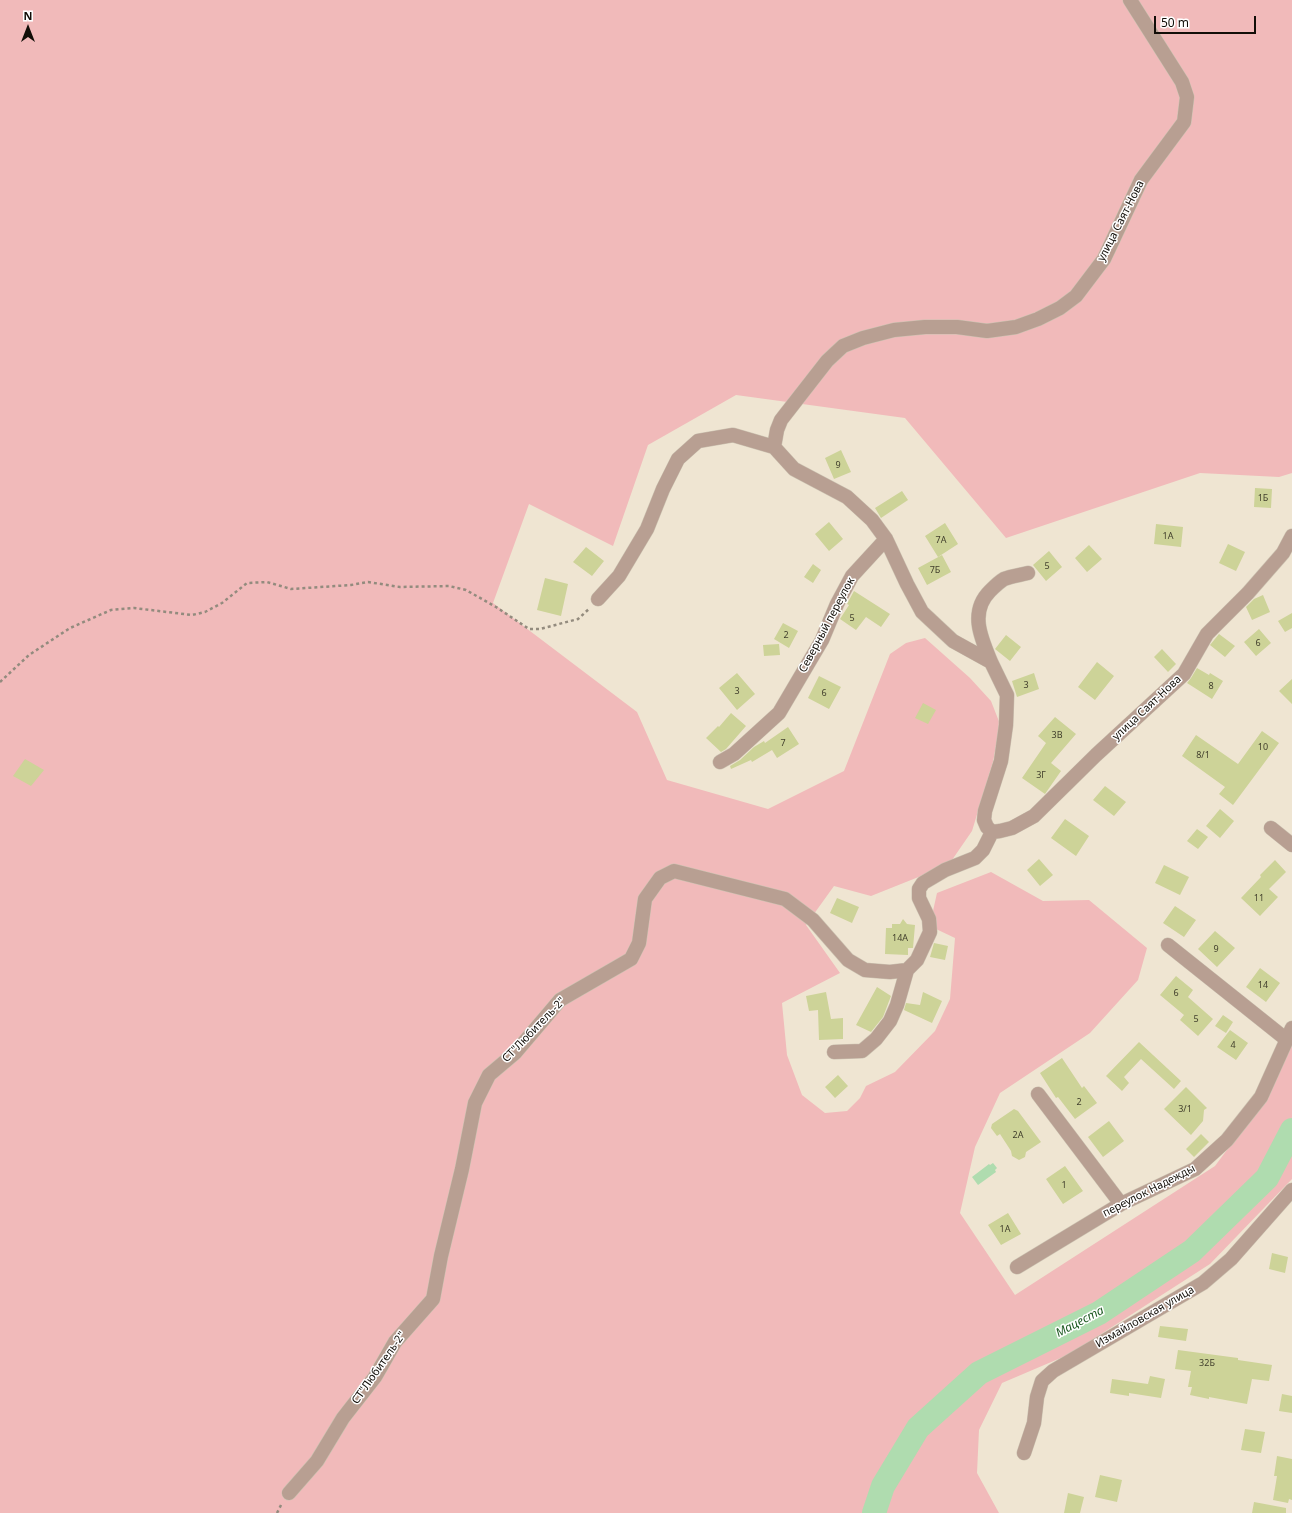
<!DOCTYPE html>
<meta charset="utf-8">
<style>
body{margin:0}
#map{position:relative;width:1292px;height:1513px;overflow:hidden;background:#efe5d2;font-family:"Noto Sans",sans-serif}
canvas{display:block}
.north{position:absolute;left:8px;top:8px;width:40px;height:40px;-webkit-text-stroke:3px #fff;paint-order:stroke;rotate:0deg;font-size:11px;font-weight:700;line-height:16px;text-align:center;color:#120e08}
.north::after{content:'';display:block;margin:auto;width:14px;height:18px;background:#120e08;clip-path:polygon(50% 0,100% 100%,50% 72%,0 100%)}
.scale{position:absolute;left:1154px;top:16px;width:102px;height:18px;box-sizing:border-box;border:2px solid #120e08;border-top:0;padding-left:5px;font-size:12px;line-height:14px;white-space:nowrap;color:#120e08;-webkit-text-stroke:3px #fff;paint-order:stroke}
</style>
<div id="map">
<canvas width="1292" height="1513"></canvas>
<div class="north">N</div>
<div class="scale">50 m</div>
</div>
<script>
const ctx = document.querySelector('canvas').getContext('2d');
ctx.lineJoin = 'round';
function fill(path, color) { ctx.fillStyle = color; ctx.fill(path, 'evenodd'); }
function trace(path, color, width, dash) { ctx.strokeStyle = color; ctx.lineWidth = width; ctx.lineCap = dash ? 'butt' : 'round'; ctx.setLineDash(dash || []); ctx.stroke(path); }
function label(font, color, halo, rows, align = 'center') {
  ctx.font = font + ' "Noto Sans",sans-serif'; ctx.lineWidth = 3; ctx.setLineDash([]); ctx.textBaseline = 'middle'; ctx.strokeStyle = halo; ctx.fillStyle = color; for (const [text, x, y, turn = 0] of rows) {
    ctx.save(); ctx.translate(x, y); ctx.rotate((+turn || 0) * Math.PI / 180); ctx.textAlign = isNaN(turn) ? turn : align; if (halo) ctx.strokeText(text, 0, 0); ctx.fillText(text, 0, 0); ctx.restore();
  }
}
fill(new Path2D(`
 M0,0H1292V473L1279,477L1200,473L1006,538L905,418L736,395L648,445L613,546L529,504L493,603L637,712L667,780L768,809L844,771L890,654L906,643L925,638L970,678L991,701L1000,724L993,762L972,831L952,860L921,876L871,896L834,886L806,925L840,973L782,1003L787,1055L802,1095L825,1113L847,1111L860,1098L866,1086L895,1072L935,1031L950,999L955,938L936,929L933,911L937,893L991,872L1043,901L1089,900L1147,948L1138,980L1090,1033L1000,1093L975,1147L960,1213L1015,1295L1215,1166L1270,1092L1292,1043V1179L1210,1264L1070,1354L1002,1383L979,1430L977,1473L999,1513H0Z`), '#f1baba');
fill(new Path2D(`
 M993,1163L997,1168L995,1170L996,1172L978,1185L972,1177L989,1164L990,1165Z`), '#afdcaf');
trace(new Path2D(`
 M874,1513L883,1486L918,1428L979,1373L1099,1313L1192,1251L1267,1178L1292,1130`), '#afdcaf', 24);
fill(new Path2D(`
 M841,450L851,472L834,479L825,458Z
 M1255,488L1272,489L1271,508L1254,507Z
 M902,491L908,500L881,518L875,508Z
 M829,522L843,539L829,551L815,534Z
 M945,523L958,544L938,557L925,536Z
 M1156,524L1183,527L1181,547L1154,544Z
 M1228,544L1245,552L1236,571L1219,563Z
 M1089,545L1102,559L1087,572L1075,558Z
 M586,547L604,561L592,576L573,562Z
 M1049,551L1062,567L1046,581L1033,565Z
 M942,555L951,572L927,585L918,568Z
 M813,564L821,570L813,583L804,577Z
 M545,578L568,584L561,616L537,610Z
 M854,591L890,614L881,627L866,617L856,630L840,619L849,605L847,604Z
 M1263,595L1270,612L1252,620L1246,607L1254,599Z
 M1292,613V628L1285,632L1278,621Z
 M783,623L798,631L789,648L774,639Z
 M1259,629L1271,643L1256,656L1244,642Z
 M1219,634L1235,646L1225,657L1210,645Z
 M1006,635L1021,647L1010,661L995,649Z
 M779,644L780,655L764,656L763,645Z
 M1162,649L1176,664L1168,672L1154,657Z
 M1097,662L1114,676L1095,700L1078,687Z
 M1197,668L1209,675L1210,673L1223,681L1212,699L1187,683L1191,678Z
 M737,673L755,694L737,710L719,688Z
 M1034,673L1039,689L1017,697L1012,681Z
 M819,676L841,687L829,709L808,698Z
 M1292,679V704L1279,691Z
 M923,703L936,710L928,724L915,718Z
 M731,713L746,726L726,749L721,752L706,738L718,726L719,727Z
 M1055,717L1076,734L1051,763L1061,771L1045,794L1022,778L1046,743L1038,736Z
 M788,727L799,744L777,758L772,750L752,762L751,760L731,769L730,766L740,760L754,747L764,741L765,743Z
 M1262,731L1279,743L1233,805L1219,794L1225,787L1182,756L1196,735L1238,764Z
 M25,759L44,770L31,786L13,776Z
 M1105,786L1126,802L1114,816L1093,800Z
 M1220,809L1234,821L1220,838L1206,826Z
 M1065,819L1089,836L1076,856L1051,838Z
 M1197,829L1208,837L1198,849L1187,841Z
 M1039,859L1053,875L1040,886L1027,870Z
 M1275,860L1286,872L1269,889L1278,897L1260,916L1241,898L1261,877L1260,875Z
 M1164,865L1189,877L1180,895L1155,883Z
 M837,898L859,907L852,923L830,913Z
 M1175,906L1196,920L1184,937L1163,923Z
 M903,919L907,924L915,925L913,948H908V955L885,954L886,928H892V924H900Z
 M1215,931L1235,948L1217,967L1198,949Z
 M934,943L948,946L945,960L930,957Z
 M1260,968L1280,983L1266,1002L1246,987Z
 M1176,976L1193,990L1188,997L1213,1019L1198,1036L1180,1020L1184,1015L1160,995Z
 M877,987L891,996L883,1017L871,1032L856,1025Z
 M826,992L831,1019L843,1018V1039L819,1040L818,1010L809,1011L806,996Z
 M923,992L942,1001L932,1023L904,1010L906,1003L920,1005Z
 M1223,1015L1233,1022L1226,1033L1215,1026Z
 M1230,1030L1248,1043L1236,1060L1217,1047Z
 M1139,1042L1181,1081L1174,1089L1141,1059L1124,1077L1129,1083L1122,1091L1106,1076Z
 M1062,1058L1082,1088L1084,1086L1097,1103L1075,1119L1058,1097L1056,1098L1040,1073Z
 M838,1075L848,1086L835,1098L825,1087Z
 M1186,1087L1207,1108L1204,1110L1203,1121L1191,1135L1164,1109Z
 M1014,1109L1018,1111L1041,1142L1026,1152L1025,1157L1019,1160L1012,1156L1011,1151L1000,1134L997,1136L991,1128L992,1124Z
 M1109,1121L1124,1141L1103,1157L1088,1137Z
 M1201,1134L1209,1142L1194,1157L1186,1149Z
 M1065,1166L1083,1191L1063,1204L1046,1179Z
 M1008,1213L1021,1234L1001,1245L988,1225Z
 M1272,1253L1288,1257L1285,1273L1269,1269Z
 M1160,1326L1188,1329L1186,1341L1158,1337Z
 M1178,1350L1238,1358V1360L1272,1365L1269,1381L1252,1379L1247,1404L1209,1397V1399L1190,1395L1192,1387H1188L1191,1371L1175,1369Z
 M1150,1376L1165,1379L1161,1398L1129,1393V1396L1110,1393L1112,1379L1148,1384Z
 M1282,1394L1292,1396V1413L1279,1411Z
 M1245,1429L1265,1432L1261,1453L1241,1450Z
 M1277,1456L1292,1459V1500L1289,1499L1288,1503L1273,1500L1277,1476H1274Z
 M1100,1475L1122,1480L1117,1502L1095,1497Z
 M1068,1493L1084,1497L1080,1513H1064Z
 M1254,1502L1286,1508V1513H1252Z`), '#cdd398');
const minor = new Path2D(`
 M1130,0L1182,82L1187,97L1184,122L1141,180L1104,259L1076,296L1060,308L1038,319L1016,327L987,331L957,327H925L894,330L863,338L843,346L827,361L781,420L777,430L774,447L794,469L847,497L872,520L886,539L907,584L922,612L953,641L991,662L1007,695L1006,725L1001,761L985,811L984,820L987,827L992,832L1000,831L1012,828L1034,816L1096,755L1184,674L1207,634L1248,593L1283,553L1292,536
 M598,599L619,576L647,529L663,489L678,459L698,441L733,435L774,447
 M991,662C981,638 969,612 990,591C994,587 999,582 1004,579C1011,576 1020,575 1028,573
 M720,762L734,754L779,713L822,640L837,604L852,576L886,539
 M1271,828L1292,845
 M1168,945L1287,1040
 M834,1052L862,1051L876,1039L890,1021L897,1005L907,970L917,960L930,932L929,919L919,898V889L923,883L945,870L975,858L983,850L992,832
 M1038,1094L1121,1204
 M1017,1267L1121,1204L1195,1169L1227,1140L1261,1097L1292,1028
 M1024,1453L1034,1423L1037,1397L1042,1381L1053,1371L1203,1283L1231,1259L1292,1190
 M289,1493L317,1461L343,1418L375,1377L395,1342L433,1299L441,1256L462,1169L475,1103L489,1075L515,1053L560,1000L631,959L639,943L645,899L660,878L674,871L785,899L813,920L848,960L865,970L890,972L907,970`);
trace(minor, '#ccc3b2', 15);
trace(new Path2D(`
 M0,682L29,655L70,628L111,610L134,608L192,615L205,612L222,603L247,583L267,582L291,589L351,585L368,582L400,587L449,586L466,590L496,607L529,629H540L578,619L590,608
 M277,1513L282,1503`), '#938b7e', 2.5, [3, 3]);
trace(minor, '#b89f92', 14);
label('9px', '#413f2c', null, [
 ["9",838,465],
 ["1Б",1263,498],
 ["1А",1168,536],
 ["7А",941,540],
 ["5",1047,566],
 ["7Б",935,570],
 ["5",852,618],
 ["2",786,635],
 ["6",1258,643],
 ["3",1026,685],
 ["8",1211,686],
 ["3",737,691],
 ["6",824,693],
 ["3В",1057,735],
 ["7",783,743],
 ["10",1263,747],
 ["8/1",1203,755],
 ["3Г",1041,775],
 ["11",1259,898],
 ["14А",900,938],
 ["9",1216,949],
 ["14",1263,985],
 ["6",1176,993],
 ["5",1196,1019],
 ["4",1233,1045],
 ["2",1079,1102],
 ["3/1",1185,1109],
 ["2А",1018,1135],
 ["1",1064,1185],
 ["1А",1005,1229],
 ["32Б",1207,1363]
]);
label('11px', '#120e08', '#fff', [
 ["улица Саят-Нова",1121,221,-63],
 ["Северный переулок",827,625,-62],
 ["улица Саят-Нова",1147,708,-43],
 ["СТ\"Любитель-2\"",534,1030,-46],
 ["переулок Надежды",1149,1191,-27],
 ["Измайловская улица",1145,1317,-30],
 ["СТ\"Любитель-2\"",379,1368,-55]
]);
label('italic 12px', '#1c5921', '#fff', [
 ["Мацеста",1080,1322,-28]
]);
</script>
